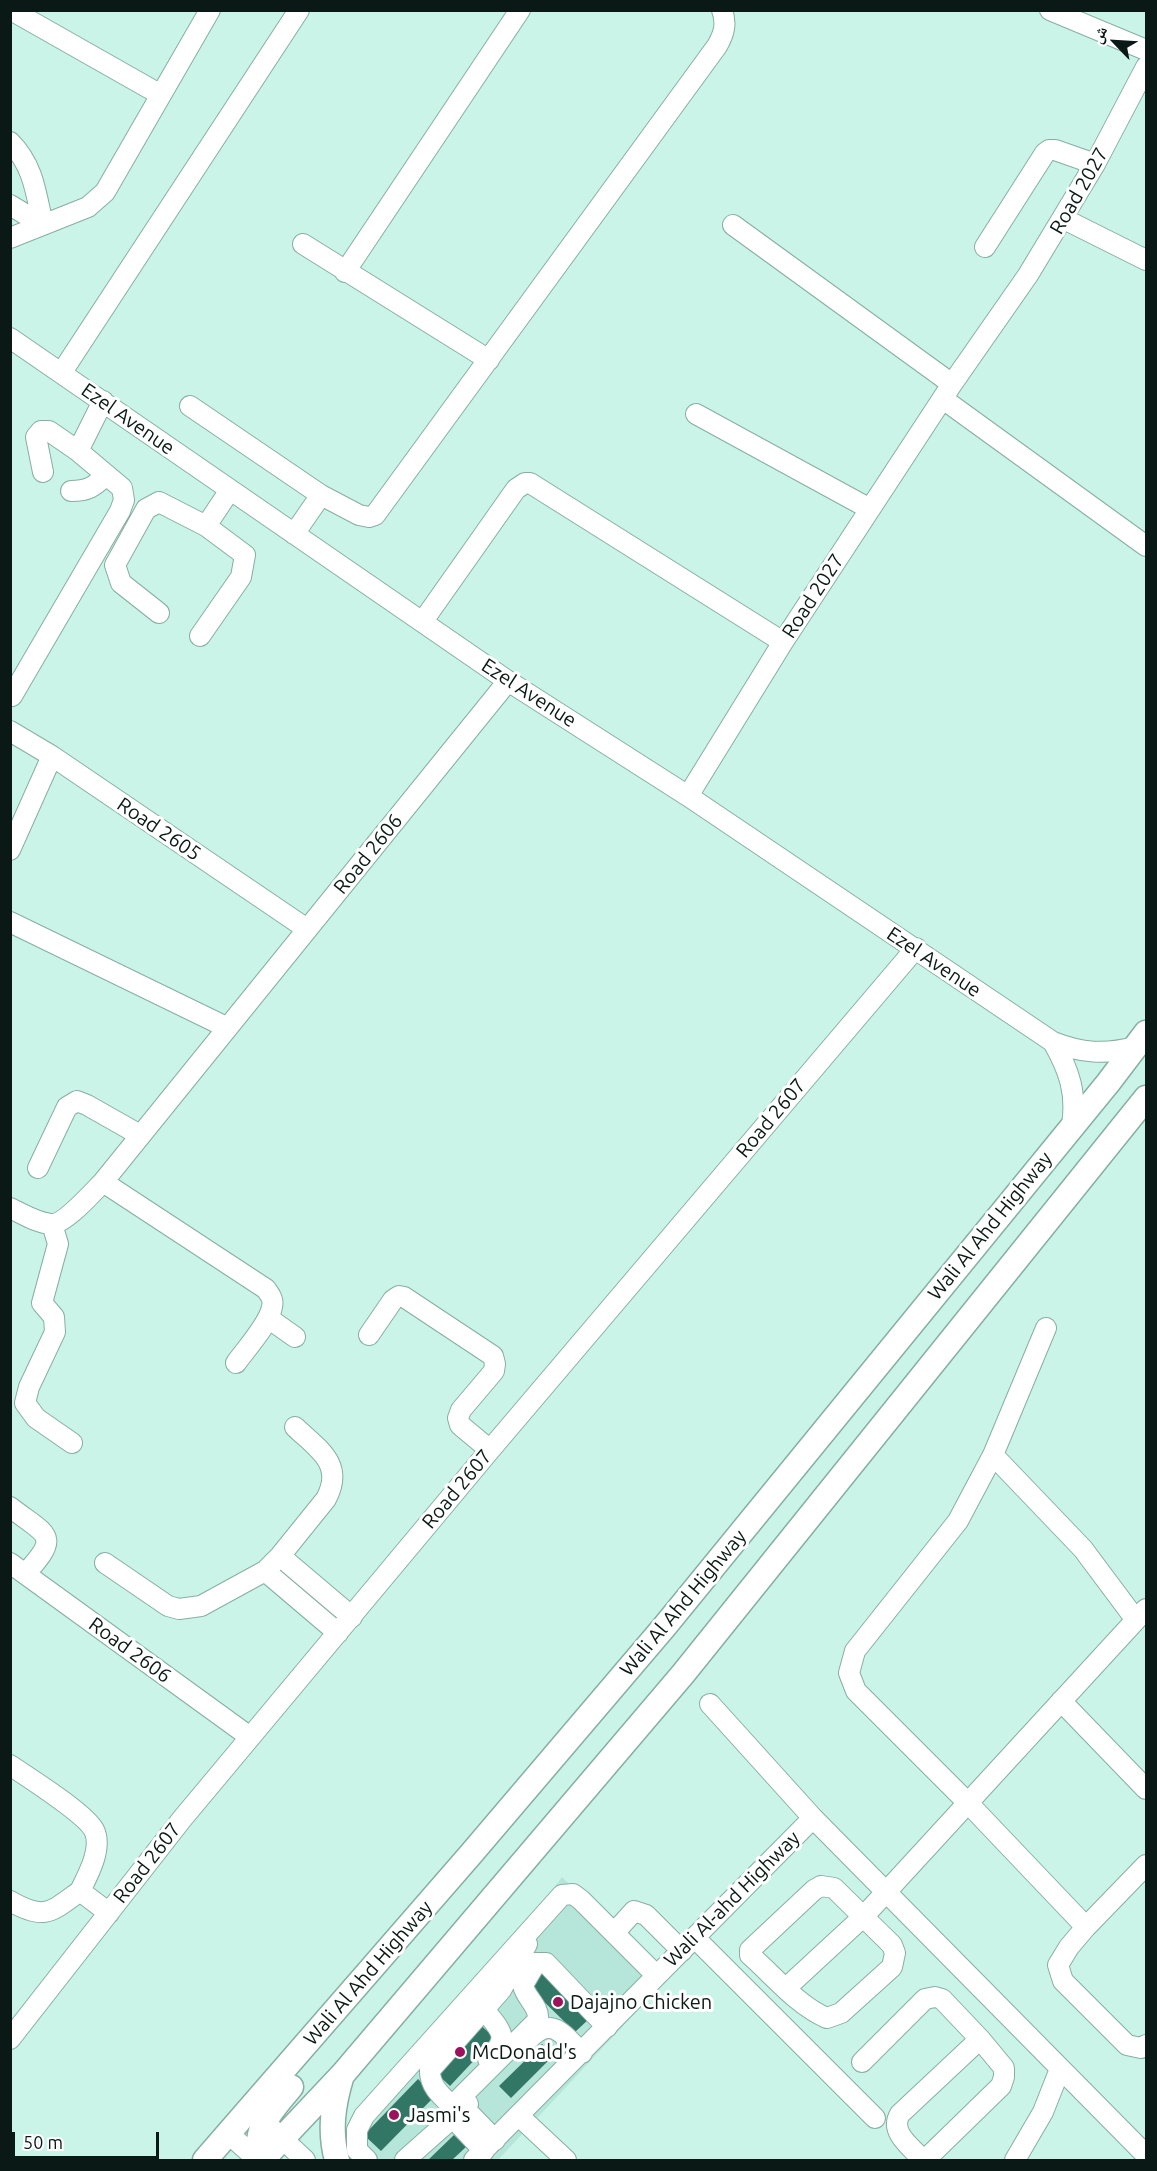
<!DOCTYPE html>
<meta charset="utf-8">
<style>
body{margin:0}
#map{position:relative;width:1157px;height:2171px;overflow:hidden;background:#cbf4e8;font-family:Ubuntu,"Noto Naskh Arabic",sans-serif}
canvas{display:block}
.frame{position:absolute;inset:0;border:12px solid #0a1915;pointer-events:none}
.north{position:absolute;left:1085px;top:12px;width:60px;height:60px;-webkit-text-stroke:4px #fff;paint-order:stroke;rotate:295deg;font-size:16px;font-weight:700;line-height:24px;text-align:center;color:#0a1915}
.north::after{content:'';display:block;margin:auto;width:21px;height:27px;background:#0a1915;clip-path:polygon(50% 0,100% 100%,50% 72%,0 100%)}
.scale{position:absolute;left:12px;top:2132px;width:147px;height:27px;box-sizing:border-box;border:3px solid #0a1915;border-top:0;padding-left:8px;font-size:18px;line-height:21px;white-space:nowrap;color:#0a1915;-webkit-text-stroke:4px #fff;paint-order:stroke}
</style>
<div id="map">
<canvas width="1157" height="2171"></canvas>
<div class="frame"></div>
<div class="north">ش</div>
<div class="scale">50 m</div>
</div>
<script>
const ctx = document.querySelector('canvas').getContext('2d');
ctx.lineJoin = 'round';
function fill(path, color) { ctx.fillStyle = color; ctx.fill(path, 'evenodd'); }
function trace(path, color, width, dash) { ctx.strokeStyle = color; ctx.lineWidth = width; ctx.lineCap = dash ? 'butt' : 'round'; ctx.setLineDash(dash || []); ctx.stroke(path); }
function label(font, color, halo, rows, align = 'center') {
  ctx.font = font + ' Ubuntu,sans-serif'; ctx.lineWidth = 6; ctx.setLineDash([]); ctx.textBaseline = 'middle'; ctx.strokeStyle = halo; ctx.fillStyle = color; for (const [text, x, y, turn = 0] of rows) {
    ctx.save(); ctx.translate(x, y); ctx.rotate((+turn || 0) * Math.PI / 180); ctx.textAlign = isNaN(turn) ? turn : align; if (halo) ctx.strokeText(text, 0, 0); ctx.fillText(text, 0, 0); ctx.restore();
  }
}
fill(new Path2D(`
 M562,1877L665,1981L498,2160H351L343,2139L375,2097L536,1912Z`), '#b6e6d9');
fill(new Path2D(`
 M541,1971L589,2019L575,2032L527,1985Z
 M477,2022L495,2038L450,2086L433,2070Z
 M542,2044L554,2055L511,2098L499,2086Z
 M418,2079L435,2096L381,2151L364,2135Z
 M454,2135L466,2147L452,2160H428Z`), '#327666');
const minor = new Path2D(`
 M11,10L161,95
 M1050,10L1146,50
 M10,142C34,166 36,194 43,225
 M10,205L43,225
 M1064,219L1146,260
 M733,225L952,384
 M10,238L88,207L105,192L210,10
 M303,244L489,360
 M985,247L1045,153L1049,150H1055L1095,164
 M345,272L520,10
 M10,338L508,681L688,796L1053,1042C1081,1053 1105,1055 1135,1047
 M62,372L299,10
 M943,399L1146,546
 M190,406L321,495L359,515L369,517L375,515L717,46C724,34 727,24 722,10
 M696,414L870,509
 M43,472L36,437L41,431H49L78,451L103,401
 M71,491C88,491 94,487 106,475
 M294,534L321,495
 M159,613L121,583L115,565L146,509L159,502L206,526L230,490
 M423,621L516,489L525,483H530L783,642
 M200,636L241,577L245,555L206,526
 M12,696L120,511L124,500L122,488L78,451
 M10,731L52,756L307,929
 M688,796L783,642L952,384L1028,275L1095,164L1146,67
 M10,850L52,756
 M10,922L226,1027
 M1053,1042C1069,1070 1077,1093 1072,1125
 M38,1168L67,1107L77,1101L87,1105L140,1135
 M103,1182L266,1289C270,1295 274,1299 272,1307C269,1324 246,1349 236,1363
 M10,1208C23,1214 37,1223 51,1224C64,1225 93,1192 103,1182L508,681
 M52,1224L58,1244L42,1303L54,1317L55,1332L29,1387L25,1403L36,1418L72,1443
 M268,1318L295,1337
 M1046,1328L993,1455L958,1521L855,1651L849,1673L856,1691L968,1803L1086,1927L1146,1865
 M369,1335L393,1300L399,1296L404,1297L493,1356L495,1364L494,1371L461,1410L458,1418L460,1425L490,1450
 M993,1455L1083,1549L1136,1620
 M10,1507C47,1536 62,1534 25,1574
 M280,1556L352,1617
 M10,1563L250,1737
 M105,1563L168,1606L179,1609L201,1606L265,1571L280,1556L326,1499C345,1464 318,1449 295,1427
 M265,1571L338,1633
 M1061,1701L1146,1789
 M710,1704L813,1818L1146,2155
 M10,1765C29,1778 85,1813 94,1830C103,1848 88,1875 80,1891L109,1913
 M821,1886L834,1888L892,1945L895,1953L892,1967L841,2013L827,2018C798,2006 774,1976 750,1955V1950L814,1890Z
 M10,1901C45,1921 51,1912 80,1891
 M1086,1927L1069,1947L1058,1965L1063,1981L1127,2045L1141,2048L1146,2045
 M614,1933L634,1911L646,1915L682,1951
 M695,1938L875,2118
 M786,1988L864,1916L1146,1609
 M484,2009C501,2032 511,2036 488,2059
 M10,2039L182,1819L490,1450L916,948
 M527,2041C551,2015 562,2033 582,2053
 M862,2062L925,1999L935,1997L942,1999L980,2039L1004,2068V2077L1001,2086L925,2160
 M452,2106L538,2020C540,2006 525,1998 523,1985L536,1963H546L607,2027
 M464,2108L495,2140
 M459,2113C447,2100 429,2089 430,2070L501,1990L527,1944
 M519,2116L566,2160
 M453,2118L484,2151
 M272,2129L305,2160
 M229,2134L258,2160
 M367,2160L357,2150V2130L364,2116L562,1895L573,1894L581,1900L656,1975
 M405,2160L468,2104
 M474,2160L813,1818
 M923,2160C911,2147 889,2132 900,2114L980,2039
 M1015,2160L1043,2112L1060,2069`);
const major = new Path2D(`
 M205,2160L471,1854L665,1626L1108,1083L1146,1033
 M260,2160C253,2129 272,2109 291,2087
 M262,2160L343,2074L683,1674L1146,1098
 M337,2160C329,2131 333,2104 342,2075`);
trace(minor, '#87aea3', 22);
trace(major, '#87aea3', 27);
trace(minor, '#fff', 20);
trace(major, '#fff', 24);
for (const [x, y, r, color] of [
 [558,2002,6,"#9e115d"],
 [460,2052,6,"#9e115d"],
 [394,2115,6,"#9e115d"]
]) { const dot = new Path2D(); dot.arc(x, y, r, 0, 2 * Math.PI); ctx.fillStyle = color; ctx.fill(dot); trace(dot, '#fff', 2); }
label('20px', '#0a1915', '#fff', [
 ["Road 2027",1079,191,-60],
 ["Ezel Avenue",128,419,35],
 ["Road 2027",813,596,-57],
 ["Ezel Avenue",529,693,33],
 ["Road 2605",159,829,34],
 ["Road 2606",368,854,-51],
 ["Ezel Avenue",934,962,34],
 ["Road 2607",771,1118,-50],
 ["Wali Al Ahd Highway",990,1226,-51],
 ["Road 2607",457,1489,-50],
 ["Wali Al Ahd Highway",683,1603,-50],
 ["Road 2606",130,1650,36],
 ["Road 2607",147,1863,-52],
 ["Wali Al-ahd Highway",732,1899,-45],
 ["Wali Al Ahd Highway",368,1973,-49]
]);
label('20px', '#0a1915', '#fff', [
 ["Dajajno Chicken",570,2002],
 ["McDonald's",472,2052],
 ["Jasmi's",406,2115]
], 'left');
</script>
